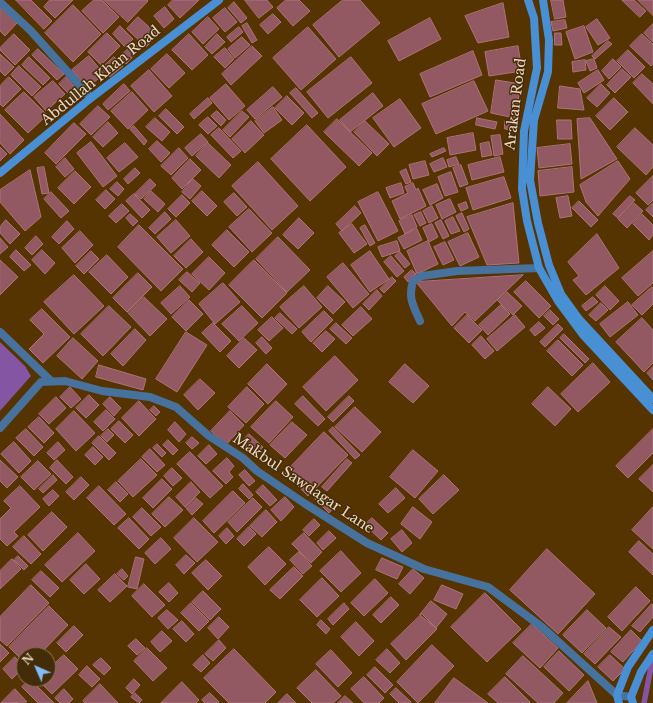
<!DOCTYPE html>
<style>
body{margin:0}
#map{position:relative;width:653px;height:703px;overflow:hidden;background:#553402;font-family:"Libre Baskerville",serif}
canvas{display:block}
.north{position:absolute;left:16px;top:647px;width:40px;height:40px;box-sizing:border-box;background:#452c09;border:1px solid #887153;border-radius:50%;rotate:315deg;font-size:11px;font-weight:700;line-height:16px;text-align:center;color:#edd8c2}
.north::after{content:'';display:block;margin:auto;width:14px;height:18px;background:#81bcfa;clip-path:polygon(50% 0,100% 100%,50% 72%,0 100%)}
</style>
<div id="map">
<canvas width="653" height="703"></canvas>
<div class="north">N</div>
</div>
<script>
const ctx = document.querySelector('canvas').getContext('2d');
ctx.lineJoin = 'round';
function fill(path, color) { ctx.fillStyle = color; ctx.fill(path, 'evenodd'); }
function trace(path, color, width, dash) { ctx.strokeStyle = color; ctx.lineWidth = width; ctx.lineCap = dash ? 'butt' : 'round'; ctx.setLineDash(dash || []); ctx.stroke(path); }
function label(font, color, halo, rows, align = 'center') {
  ctx.font = font + ' "Libre Baskerville",serif'; ctx.lineWidth = 3; ctx.setLineDash([]); ctx.textBaseline = 'middle'; ctx.strokeStyle = halo; ctx.fillStyle = color; for (const [text, x, y, turn = 0] of rows) {
    ctx.save(); ctx.translate(x, y); ctx.rotate((+turn || 0) * Math.PI / 180); ctx.textAlign = isNaN(turn) ? turn : align; if (halo) ctx.strokeText(text, 0, 0); ctx.fillText(text, 0, 0); ctx.restore();
  }
}
fill(new Path2D(`
 M0,342L25,366L31,376L0,411Z`), '#8455a3');
trace(new Path2D(`
 M644,703L651,667L653,664`), '#8455a3', 5.5);
const building = new Path2D(`
 M16,0H31L52,21L44,29Z
 M50,0H73L55,18L44,7Z
 M94,0H102L119,17L103,33L82,11Z
 M104,0H147L148,1L128,22Z
 M173,0H199L180,18L168,5Z
 M245,0H267L273,7L259,18Z
 M286,0H299L310,11L293,26L277,8Z
 M343,0H360L380,23L339,57L313,25Z
 M551,0H563L566,17L555,19Z
 M622,0H634L646,11L640,17Z
 M638,0H653V15Z
 M234,2L247,18L241,23L228,8Z
 M503,3L509,37L478,43L465,16Z
 M73,5L101,34L73,62L45,33Z
 M0,7L17,23L5,36L0,31Z
 M165,7L174,19L164,28L154,16Z
 M225,8L237,22L225,32L213,18Z
 M273,14L281,22L268,34L260,25Z
 M138,17L158,35L146,47L127,29Z
 M208,17L219,29L203,44L192,32Z
 M430,18L441,39L399,61L388,41Z
 M597,19L610,38L598,45L586,27Z
 M565,20L567,28L553,31L551,22Z
 M247,23L257,40L252,43L242,26Z
 M653,24V42L644,33Z
 M120,26L133,39L125,47L113,34Z
 M584,26L593,52L575,59L566,32Z
 M239,27L243,32L231,42L227,37Z
 M308,27L336,59L301,90L273,58Z
 M107,33L120,46L101,65L88,52Z
 M555,33H561L562,45H555Z
 M14,34L30,50L15,65L0,50V48Z
 M189,34L208,55L192,70L172,50Z
 M217,34L225,42L212,54L205,47Z
 M642,34L653,44V64L651,66L630,46Z
 M242,37L250,45L235,58L228,49Z
 M608,41L612,44L595,59L592,56Z
 M134,43L140,49L126,64L120,57Z
 M252,46L262,56L231,85L222,74Z
 M518,46L522,71L489,76L485,52Z
 M225,48L234,59L225,68L214,57Z
 M38,49L64,74L57,80L32,55Z
 M628,50L645,67L634,78L617,61Z
 M473,51L482,75L430,97L420,74Z
 M0,54L14,67L5,76L0,71Z
 M167,54L185,73L169,88L151,69Z
 M89,56L104,74L87,88L72,70Z
 M29,57L50,78L43,85L22,65Z
 M114,57L123,66L110,77L102,68Z
 M351,57L372,83L328,118L307,92Z
 M594,59L597,68L590,71L586,61Z
 M613,59L621,67L609,79L602,71Z
 M585,60L586,70L573,72L572,62Z
 M19,66L41,87L32,96L11,75Z
 M622,69L631,77L615,93L607,85Z
 M149,70L172,96L154,112L131,86Z
 M598,70L604,80L584,93L578,83Z
 M642,74L653,84V104L633,83Z
 M9,77L21,89L3,107L0,104V86Z
 M66,77L81,94L75,100L59,84Z
 M496,80L521,84L515,118L491,113Z
 M53,81L65,94L46,111L34,97Z
 M474,81L488,111L436,134L422,104Z
 M124,84L130,91L108,110L103,104Z
 M226,84L245,106L229,120L210,98Z
 M601,84L610,93L597,107L587,98Z
 M560,86L580,89L584,110L558,108Z
 M273,87L282,97L255,119L247,110Z
 M296,88L318,113L312,118L290,93Z
 M24,92L47,115L28,133L5,110Z
 M132,92L148,110L128,129L111,111Z
 M373,93L383,106L350,132L340,120Z
 M287,96L304,113L292,125L275,108Z
 M208,98L212,103L194,119L190,114Z
 M614,98L628,112L610,130L596,116Z
 M400,99L421,128L394,147L373,118Z
 M98,106L110,117L91,135L80,124Z
 M273,107L282,120L264,133L255,121Z
 M166,109L184,127L177,134L159,116Z
 M217,111L226,120L221,126L211,116Z
 M242,111L249,117L230,137L223,130Z
 M0,114L24,140L10,154L0,143Z
 M208,117L217,126L208,134L199,125Z
 M155,118L170,132L162,141L146,127Z
 M477,118L497,122L495,129L476,125Z
 M590,118L617,159L581,179L577,119Z
 M337,119L372,153L359,166L324,132Z
 M557,120H571L572,139H558Z
 M251,121L264,135L245,153L232,139Z
 M365,121L389,144L377,156L354,132Z
 M505,121L517,122L516,130L505,129Z
 M108,122L118,133L103,147L93,137Z
 M74,123L86,134L56,164L45,153Z
 M307,125L346,167L310,201L271,159Z
 M134,126L147,141L144,145L130,129Z
 M219,128L241,151L233,158L211,135Z
 M635,128L653,145V167L646,175L617,147Z
 M473,133L476,150L450,155L447,138Z
 M201,134L208,142L192,156L185,148Z
 M500,135L503,154L494,156L491,136Z
 M157,141L170,153L161,162L149,149Z
 M91,142L117,176L103,187L77,153Z
 M489,142L492,155L482,157L480,144Z
 M125,143L138,157L119,172L107,158Z
 M208,143L231,165L219,178L196,156Z
 M570,144L572,164L539,168L537,148Z
 M0,147L7,154L0,161Z
 M179,148L188,158L171,175L161,166Z
 M444,148L446,151L432,157L430,154Z
 M456,157L459,164L449,167L447,160Z
 M500,157L504,172L472,180L468,165Z
 M65,158L74,169L65,177L56,167Z
 M443,158L447,167L434,172L430,164Z
 M190,159L201,170L182,189L172,178Z
 M425,161L429,175L413,179L409,165Z
 M618,161L630,179L598,216L586,202L580,185Z
 M258,162L298,206L272,230L232,186Z
 M461,165L468,184L460,187L453,168Z
 M44,167L49,193L42,194L37,168Z
 M572,167L574,192L540,196L538,171Z
 M135,168L140,173L128,184L124,179Z
 M406,169L411,182L406,184L400,172Z
 M30,170L41,217L25,231L0,202V190Z
 M75,171L91,187L74,204L58,188Z
 M451,172L458,192L445,196L438,177Z
 M653,176V200L648,205L636,193Z
 M504,177L511,198L473,210L466,188Z
 M150,179L156,185L141,199L135,194Z
 M193,179L201,186L190,199L182,192Z
 M117,182L124,189L118,196L110,189Z
 M401,183L404,193L390,198L386,188Z
 M413,183L416,190L418,188L426,206L400,219L392,201L408,193L405,187Z
 M437,184L443,198L430,205L423,190Z
 M106,190L115,199L105,209L96,200Z
 M151,191L165,204L158,212L144,199Z
 M202,191L217,206L207,216L192,201Z
 M51,192L69,211L61,218L44,199Z
 M378,192L398,231L378,241L358,202Z
 M234,193L247,207L237,216L224,202Z
 M134,194L150,210L142,218L126,201Z
 M182,195L190,203L176,217L168,209Z
 M568,196L572,216L560,218L556,198Z
 M630,196L635,200L618,218L613,214Z
 M450,199L456,212L442,219L436,205Z
 M579,201L598,220L591,227L572,208Z
 M466,202L468,208L461,211L458,205Z
 M513,203L519,263L487,265L467,217Z
 M634,203L643,211L627,228L618,219Z
 M653,203V217L646,210Z
 M122,204L129,211L116,223L109,216Z
 M355,206L361,213L342,231L336,224Z
 M432,206L438,218L429,223L423,211Z
 M249,209L272,233L252,252L229,227Z
 M165,212L171,219L155,234L149,228Z
 M421,212L426,223L420,226L414,215Z
 M462,213L469,229L464,232L456,216Z
 M130,214L138,221L133,226L126,218Z
 M642,214L653,225V235L649,240L633,224Z
 M412,215L417,227L405,234L399,221Z
 M453,217L460,231L451,234L445,221Z
 M299,218L314,233L298,249L283,235Z
 M6,220L20,234L10,244L0,233V227Z
 M176,220L190,236L171,253L157,237Z
 M441,220L449,236L443,239L435,223Z
 M67,221L74,229L59,244L52,237Z
 M352,224L367,244L354,253L339,233Z
 M432,224L438,237L429,242L423,228Z
 M139,225L183,269L161,291L118,247Z
 M365,225L375,243L370,246L360,228Z
 M417,229L422,240L404,249L398,238Z
 M227,230L249,252L234,267L212,245Z
 M80,231L93,245L75,263L62,248Z
 M468,233L479,257L460,266L448,242Z
 M597,234L619,268L586,295L573,280L579,276L568,262Z
 M36,236L43,244L32,255L25,248Z
 M278,237L310,270L287,292L256,259Z
 M0,238L8,247L0,254Z
 M191,239L203,252L186,268L174,256Z
 M397,241L400,251L382,257L378,247Z
 M428,241L438,264L417,274L407,251Z
 M445,242L454,260L443,265L434,247Z
 M16,250L31,265L24,271L10,257Z
 M42,250L55,263L45,274L32,260Z
 M91,251L99,259L84,274L76,266Z
 M370,251L389,279L370,292L351,265Z
 M653,251V283L638,296L622,278Z
 M400,252L410,264L405,268L395,256Z
 M107,255L128,277L111,294L89,272Z
 M391,256L404,271L397,277L384,262Z
 M209,257L225,273L209,290L192,274Z
 M0,260L18,277L0,295Z
 M254,260L287,293L262,318L229,285Z
 M343,263L369,294L353,308L327,277Z
 M412,270L416,274L408,282L404,277Z
 M187,272L200,283L192,292L179,280Z
 M138,273L152,287L127,312L113,298Z
 M74,275L104,306L74,334L44,302Z
 M523,275L475,321L465,312L452,326L416,282Z
 M392,277L396,281L384,293L380,289Z
 M526,281L551,306L539,318L514,292Z
 M223,283L240,302L215,324L199,304Z
 M180,286L190,297L171,314L161,303Z
 M304,286L322,307L299,328L280,307Z
 M328,286L345,302L333,314L317,298Z
 M605,286L619,301L610,310L596,295Z
 M652,287L653,288V304L642,315L632,305Z
 M377,290L382,296L369,310L363,304Z
 M507,292L522,306L513,315L498,301Z
 M144,297L167,319L150,336L128,313Z
 M593,297L598,302L586,311L582,306Z
 M189,300L203,314L186,331L172,317Z
 M628,302L638,315L610,337L600,324Z
 M601,303L608,310L596,321L589,315Z
 M501,305L510,314L488,335L479,325Z
 M109,306L131,327L103,356L81,334Z
 M242,306L258,323L239,341L222,324Z
 M361,307L372,319L353,336L342,325Z
 M42,309L70,337L43,363L29,349L44,334L30,320Z
 M550,310L559,319L553,325L544,316Z
 M324,311L333,320L311,342L302,332Z
 M280,313L297,329L292,334L275,318Z
 M467,315L482,330L469,343L454,328Z
 M515,315L525,327L497,351L487,339Z
 M272,317L283,328L269,341L258,330Z
 M642,318L653,330V363L644,372L616,342Z
 M539,322L545,328L535,336L530,330Z
 M213,323L231,341L220,352L202,333Z
 M336,323L352,338L346,344L330,329Z
 M558,324L563,329L545,347L540,342Z
 M135,329L146,340L123,366L111,354Z
 M326,331L335,339L322,352L313,343Z
 M186,332L207,345L177,392L156,379Z
 M564,334L589,359L585,363L560,338Z
 M481,336L494,351L485,359L472,345Z
 M262,337L272,348L266,354L256,343Z
 M73,338L98,361L82,379L57,356Z
 M244,338L257,350L239,368L227,356Z
 M558,340L583,365L572,376L547,351Z
 M335,356L358,380L326,411L303,387Z
 M593,363L610,382L578,412L561,394Z
 M267,364L287,384L268,404L248,384Z
 M405,364L429,386L413,403L389,382Z
 M99,365L146,379L143,390L96,377Z
 M653,367V380L647,373Z
 M200,379L215,393L198,410L184,395Z
 M70,387L81,399L71,408L60,397Z
 M247,387L264,404L246,423L228,407Z
 M548,387L571,409L555,426L532,404Z
 M89,395L99,405L86,418L76,408Z
 M303,396L325,419L318,426L295,404Z
 M349,396L354,401L333,422L328,417Z
 M56,397L66,408L49,424L39,414Z
 M110,397L121,408L114,416L103,404Z
 M139,401L156,419L139,436L122,418Z
 M276,401L293,417L269,443L251,427Z
 M154,406L160,412L156,416L150,410Z
 M355,407L381,432L362,452L335,427Z
 M106,410L115,419L103,431L94,422Z
 M74,411L95,433L76,451L56,429Z
 M230,411L244,425L226,445L211,431Z
 M39,417L54,433L44,443L28,427Z
 M119,421L133,435L125,443L111,429Z
 M175,422L186,434L179,442L168,430Z
 M292,422L307,435L285,458L270,445Z
 M333,427L360,455L355,459L329,431Z
 M26,429L43,447L34,456L16,438Z
 M108,429L114,435L107,442L101,436Z
 M653,429V453L628,478L616,466Z
 M324,432L348,455L308,496L285,473Z
 M249,434L263,447L255,456L241,443Z
 M99,436L116,453L109,460L92,443Z
 M192,437L199,443L192,449L186,443Z
 M168,440L178,450L173,455L163,445Z
 M14,442L31,461L19,473L1,454Z
 M58,442L65,450L54,460L47,453Z
 M157,444L166,453L162,457L153,448Z
 M209,445L217,454L206,464L198,456Z
 M93,447L103,457L95,465L85,455Z
 M150,449L165,465L157,472L142,457Z
 M413,450L438,471L415,498L390,477Z
 M190,452L223,486L210,498L177,464Z
 M227,458L234,466L229,472L233,477L226,484L213,471Z
 M141,459L157,475L133,497L118,481Z
 M347,459L352,463L327,491L322,487Z
 M0,460L18,477L7,488L0,481Z
 M57,460L73,477L66,484L50,468Z
 M38,461L51,474L34,490L21,477Z
 M653,465V492L639,479Z
 M172,468L182,478L173,486L164,476Z
 M245,470L255,481L249,486L239,475Z
 M53,475L57,480L43,493L39,489Z
 M444,475L459,490L433,514L419,499Z
 M81,477L89,485L74,500L66,492Z
 M162,479L172,489L153,508L143,498Z
 M116,482L128,494L120,502L108,490Z
 M191,482L200,492L185,507L176,497Z
 M243,484L253,495L249,499L239,489Z
 M263,485L277,500L270,506L256,492Z
 M20,486L40,507L14,532L18,536L7,546L0,539V519L11,508L4,501Z
 M99,486L126,514L114,525L87,498Z
 M396,488L405,498L388,513L379,504Z
 M53,490L59,496L49,506L43,499Z
 M233,491L245,503L214,533L203,521Z
 M321,494L334,507L329,513L315,499Z
 M169,497L183,510L165,527L152,514Z
 M285,497L294,507L281,521L271,510Z
 M196,498L203,504L192,515L186,508Z
 M253,498L262,507L237,532L228,522Z
 M413,507L432,522L420,539L401,524Z
 M653,507V549L632,530Z
 M142,508L161,527L151,536L133,517Z
 M266,510L277,522L262,537L250,526Z
 M52,512L67,527L43,551L28,535Z
 M129,518L149,539L139,549L118,528Z
 M194,518L218,542L197,562L174,538Z
 M372,518L388,533L381,540L365,525Z
 M314,519L320,525L309,536L303,530Z
 M249,527L256,534L244,546L237,539Z
 M227,528L234,536L226,544L219,536Z
 M402,530L412,543L402,552L391,539Z
 M329,531L336,538L323,550L317,543Z
 M78,533L95,551L62,582L45,565Z
 M304,533L322,552L311,563L292,544Z
 M24,536L41,554L31,564L13,547Z
 M161,538L171,549L155,564L145,553Z
 M639,541L653,554V575L629,552Z
 M269,547L286,564L265,585L248,567Z
 M547,549L595,594L558,634L510,590Z
 M341,551L361,573L341,592L320,571Z
 M299,552L312,566L303,574L290,560Z
 M186,555L195,563L184,574L176,565Z
 M18,556L28,566L24,570L14,560Z
 M136,557L144,559L137,589L128,587Z
 M382,558L403,567L397,579L376,570Z
 M12,559L21,569L0,589V571Z
 M206,560L222,576L208,590L192,573Z
 M86,564L100,579L84,594L70,580Z
 M294,567L303,576L280,599L270,590Z
 M122,569L128,576L124,580L117,574Z
 M413,569L424,578L410,594L399,584Z
 M41,571L59,588L50,597L32,580Z
 M115,574L127,586L110,602L98,590Z
 M322,578L339,596L317,617L300,600Z
 M375,579L388,593L364,616L351,603Z
 M169,583L178,593L169,602L159,592Z
 M144,584L165,605L152,617L132,596Z
 M31,585L49,603L7,646L0,640V617Z
 M442,585L463,594L456,609L434,600Z
 M636,587L650,601L622,631L608,617Z
 M203,591L221,609L210,620L192,602Z
 M485,593L521,629L487,662L451,627Z
 M391,597L399,605L381,623L373,615Z
 M431,601L447,614L436,628L420,615Z
 M191,603L209,621L199,631L181,613Z
 M344,603L349,609L333,625L328,619Z
 M652,604L653,605V617L640,632L632,626Z
 M49,606L68,625L39,655H24V662L9,647Z
 M167,610L178,620L168,629L158,618Z
 M587,610L606,628L582,653L563,635Z
 M422,614L437,629L406,660L391,644Z
 M219,617L229,627L218,639L208,628Z
 M321,620L330,629L326,634L317,625Z
 M182,621L194,634L186,642L173,629Z
 M356,622L374,641L359,656L341,637Z
 M532,624L558,648L540,668L513,643Z
 M74,626L83,635L66,652L57,643Z
 M609,627L621,637L595,664L584,654Z
 M631,630L642,641L623,662L611,652Z
 M162,631L172,641L160,652L151,642Z
 M136,639L145,648L137,655L128,646Z
 M219,640L226,648L213,661L205,654Z
 M0,644L9,653L0,662Z
 M432,645L454,666L418,703L397,682Z
 M147,648L167,668L153,681L134,661Z
 M234,649L276,692L265,703H229L204,678Z
 M387,649L400,663L390,673L376,660Z
 M331,650L352,673L338,687L316,664Z
 M559,651L584,675L569,691L544,667Z
 M64,655L78,669L52,694L38,680L48,679V670Z
 M203,655L210,663L201,672L193,665Z
 M610,655L625,669L613,681L598,667Z
 M523,656L563,693L554,703H538L506,674Z
 M15,657L24,667L12,679L3,669Z
 M101,658L111,668L104,675L93,665Z
 M87,666L100,679L92,687L79,675Z
 M375,667L393,685L385,693L367,675Z
 M316,670L341,696L333,703H312L297,688Z
 M364,677L384,698L379,703H364L351,689Z
 M505,677L530,702L529,703H498L488,694Z
 M454,678L488,703H435Z
 M30,679L54,703H38L22,687Z
 M134,679L140,685L132,694L126,688Z
 M588,681L597,703H567Z
 M182,682L199,700L196,703H161Z
 M100,684L118,703H85L83,701Z
 M396,688L411,702L409,703H399L390,694Z
 M15,689L27,702L1,703Z
 M64,689L73,699L69,703H60L55,698Z
 M135,693L142,700L139,703L131,697Z
 M210,693L219,702L218,703H205L202,700Z
 M287,694L296,703H278Z
 M345,696L353,703H338Z`);
fill(building, '#925962');
trace(building, '#ad727a', 1);
trace(new Path2D(`
 M0,2L31,31L91,98
 M420,321C413,305 408,298 413,281L422,276L457,271L539,268
 M0,332L51,381
 M0,428L41,382L65,381L102,391L150,397L176,407L209,436L243,458L257,471L304,503L367,543L424,569L488,587L542,627L617,695L631,697`), '#48729e', 8);
trace(new Path2D(`
 M528,0L534,18L537,68L524,131L522,189L527,221L539,268L558,301L584,336L653,410
 M543,0L549,40L548,72L534,120L530,180L538,223L549,265L561,294L579,319L653,399
 M0,173L91,98L219,0
 M619,703L617,695L628,667L653,630
 M633,703L631,697L641,672L653,654`), '#488fd4', 8);
label('14px', '#edd8c2', '#452c09', [
 ["Abdullah Khan Road",101,76,-39],
 ["Arakan Road",516,104,-83],
 ["Makbul Sawdagar Lane",303,484,34]
]);
</script>
